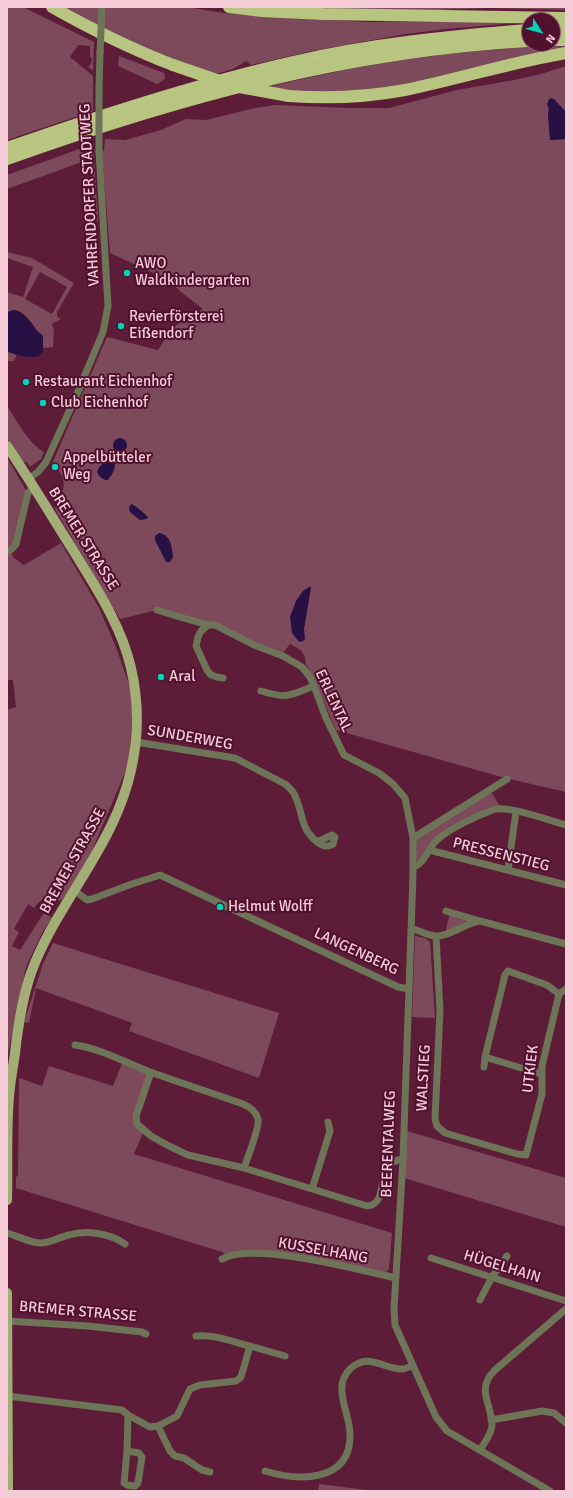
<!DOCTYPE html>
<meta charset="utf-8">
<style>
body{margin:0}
#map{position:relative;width:573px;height:1498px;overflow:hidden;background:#5d1c37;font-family:Signika,sans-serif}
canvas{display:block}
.frame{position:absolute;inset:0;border:8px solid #f4cbd7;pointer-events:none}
.north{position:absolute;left:521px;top:12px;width:40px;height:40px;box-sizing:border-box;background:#51102d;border:1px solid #925b71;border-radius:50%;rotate:126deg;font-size:11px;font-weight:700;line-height:16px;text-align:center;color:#f4cbd7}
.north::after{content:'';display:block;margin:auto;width:14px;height:18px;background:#00d5b7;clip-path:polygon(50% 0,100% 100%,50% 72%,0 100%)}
</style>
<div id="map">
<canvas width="573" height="1498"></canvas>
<div class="frame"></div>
<div class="north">N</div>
</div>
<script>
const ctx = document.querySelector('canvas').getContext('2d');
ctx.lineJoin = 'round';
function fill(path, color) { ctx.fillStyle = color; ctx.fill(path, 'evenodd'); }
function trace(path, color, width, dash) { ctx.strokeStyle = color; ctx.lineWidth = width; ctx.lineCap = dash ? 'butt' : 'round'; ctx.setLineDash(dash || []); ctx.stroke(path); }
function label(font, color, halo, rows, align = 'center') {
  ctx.font = font + ' Signika,sans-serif'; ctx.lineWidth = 4; ctx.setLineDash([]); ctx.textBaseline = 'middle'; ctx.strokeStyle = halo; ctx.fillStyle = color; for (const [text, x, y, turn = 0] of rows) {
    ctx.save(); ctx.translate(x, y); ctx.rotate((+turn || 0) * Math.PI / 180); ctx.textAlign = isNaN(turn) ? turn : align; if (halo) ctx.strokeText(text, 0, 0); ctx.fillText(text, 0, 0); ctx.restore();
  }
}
fill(new Path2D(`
 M7,7H23L94,42L93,70L88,67L91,64L92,58L90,57V46L78,45L70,57L93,76V111L7,140Z
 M59,7H186L224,13L300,19L371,22L515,21V23L446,29L406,34L312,51L251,65L246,61L233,69L216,74L157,55Z
 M272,7H566V10L490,8L388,12Z
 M566,46V49L376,90L311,93L268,87C366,63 465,48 566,46Z
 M119,56L164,73L165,79L157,84L118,66Z
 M566,66V113L547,103L549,109L548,113L550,140L566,139V792L505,778L336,730L315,680L306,665L305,657L301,650L290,644L283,653L202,624L157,610L120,619L55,509C64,492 70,478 52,464L107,337L158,350L172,328L203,309L181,292L169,280L110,253L102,153L104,150L105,139L125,140L161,130L186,119L206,120L255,108L276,105L347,108H389L457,90L514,80L541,74ZM131,504C137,506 140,512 146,515L130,512ZM311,587L304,629L303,591Z
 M93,144L98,220L95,221L90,159L7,189V175Z
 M7,252L32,258L74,283L57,312V317L61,319L52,324L54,331L53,347L43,348V336L35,329L32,323L7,312V292L23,297L33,267L7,258ZM40,272L67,287L52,314L25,299Z
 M7,351L17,354L14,361H7Z
 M7,406C18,422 27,442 44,452L41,459L30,467L27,462H22L7,438Z
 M7,457L29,496L18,537L10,551L14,558L24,565L61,543L99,608L116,647L133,696L129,763L88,860L62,900L54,901C46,895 40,900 34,908L28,904L14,929L19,932L12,946L20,950L43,914H46L52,918L42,933L26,967L7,1059V710L16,707L13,680H7Z
 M490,790L501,808L447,832L421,863L416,860L413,838Z
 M450,912L469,918L467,925L445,934Z
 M415,936L425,938L430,942L435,1018L412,1017Z
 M53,943L279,1013L259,1078L129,1031L132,1023L36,988L29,1023L24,1022L43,964Z
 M123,1061L151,1072L136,1116L144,1131L134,1154L392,1233L389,1269L383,1275L289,1256H228L222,1252L16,1188V1177L18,1176L19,1078L42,1086L49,1066L113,1086Z
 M407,1131L566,1178V1227L404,1178Z
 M319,1484L375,1491H318Z`), '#7d4a5c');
fill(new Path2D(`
 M552,98L555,100L566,112V139L550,140L548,113L549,109L547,104L549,99Z
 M14,310C28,312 32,328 43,336V352L39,356C31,359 14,355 7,351V312Z
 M113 445a7 7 0 1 1 14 0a7 7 0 1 1-14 0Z
 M109,461L115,463C115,470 112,475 108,480H105L100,477L97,472C99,465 103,463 109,461Z
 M131,504C136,506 144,513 148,517L146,519L140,520L130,512L129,508Z
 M159,533C171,535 172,547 173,557L170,562H166L155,540V536Z
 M311,586L304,629L305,639L303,641L299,642L292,633L290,617L296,601L303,591Z`), '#261044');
trace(new Path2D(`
 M99,88L100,53
 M84,377L103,332L108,306L99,151
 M28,479L38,472L46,462L82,383
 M7,552L13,548L16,544L28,493L34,487
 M157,610L183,618
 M187,619L208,625H215L254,645L283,656L302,667L310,677L314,686L326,718L344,755L379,773L393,784L405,798L413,838V875L403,1159L394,1309L395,1325L436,1417L447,1431L550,1491
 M208,625L201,631L198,637L196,646L207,670L211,675L217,677L223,678
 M261,691C288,699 288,696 314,686
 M136,742L235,758L285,784C290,788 294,792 296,798C304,817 300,830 320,844C325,847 328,847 333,844L335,837L332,835L317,842
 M413,838L507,779
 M429,850L566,885
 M413,867C425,864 428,848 437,840C450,828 479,815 495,809C513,807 548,820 566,825
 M508,870L516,811
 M74,890L87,900L92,899L129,885L160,875L398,987L409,989
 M446,911L480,921
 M411,928C418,930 427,935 435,936C449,937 465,923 480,921L566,944
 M436,936L440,1011L435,1119L437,1126L445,1133L517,1154L526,1155L542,1094V1066L559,994L566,989
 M75,1045C99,1048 127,1063 150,1072C181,1083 212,1093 243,1104C250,1107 256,1111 258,1119C260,1128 247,1158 244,1168
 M485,1057L505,975L508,971L547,985L559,994
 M484,1067L485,1057L538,1073L541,1072
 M151,1072L136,1116L137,1124L151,1136L167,1145L188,1155L244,1168L367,1206C392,1204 371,1163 403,1159
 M312,1189L330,1131L328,1122
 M7,1233C17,1236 29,1242 39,1243C49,1244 59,1237 69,1235C86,1230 110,1233 125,1244
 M431,1258L566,1301
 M222,1259C252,1241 360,1270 396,1278
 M480,1300L492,1277L507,1256
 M7,1321L88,1326L142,1332L146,1334
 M250,1346L285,1356
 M7,1396L122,1410L128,1415L150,1427L158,1426L177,1416L190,1389L200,1385L236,1381L241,1377L250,1346C233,1342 214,1334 196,1336
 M491,1420L542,1411L554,1413L566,1423
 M158,1426L170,1451L175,1456L184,1458L202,1470L210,1472
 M480,1450C484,1443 492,1434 492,1425C492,1404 475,1390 495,1370L566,1309
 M127,1451L124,1483L127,1485L135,1486L138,1483L142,1457L139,1453L127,1451L128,1415
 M265,1471C297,1481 350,1483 350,1436C351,1414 331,1388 350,1369C369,1351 384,1370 402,1369C406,1369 409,1367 413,1365`), '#6d7458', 7);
trace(new Path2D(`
 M7,446C30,480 51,515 73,550C86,572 101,594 112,617C146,683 144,756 113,822C89,874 51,918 31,973C22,999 18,1026 15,1053C13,1068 10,1082 9,1097C6,1131 8,1166 7,1200
 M7,1293L8,1491`), '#a2ae75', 10);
trace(new Path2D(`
 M52,7C91,29 131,49 173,65
 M229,7L262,11L322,14L566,18
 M553,29L566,30
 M553,40H566
 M289,96C328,99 367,97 405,90C459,79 512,62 566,53
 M7,148C101,115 196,84 293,62C371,44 450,36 529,30
 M7,159C178,98 347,51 529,41`), '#b7c580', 12);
trace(new Path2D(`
 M100,53L102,7
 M99,88V151`), '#6d7458', 7);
trace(new Path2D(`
 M173,65L234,86L289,96`), '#b7c580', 12);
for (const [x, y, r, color] of [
 [127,273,4,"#00d5b7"],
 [121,326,4,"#00d5b7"],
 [26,382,4,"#00d5b7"],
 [43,403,4,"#00d5b7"],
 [55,467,4,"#00d5b7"],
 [161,677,4,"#00d5b7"],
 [220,907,4,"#00d5b7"]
]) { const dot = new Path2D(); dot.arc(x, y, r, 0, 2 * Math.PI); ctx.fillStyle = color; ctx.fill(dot); trace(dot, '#51102d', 1.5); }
label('15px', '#f4cbd7', '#51102d', [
 ["VAHRENDORFER STADTWEG",90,195,-93],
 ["BREMER STRASSE",83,539,58],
 ["ERLENTAL",333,701,65],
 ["SUNDERWEG",190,738,10],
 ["PRESSENSTIEG",501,855,14],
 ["BREMER STRASSE",73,861,-61],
 ["LANGENBERG",356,952,25],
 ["UTKIEK",531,1069,-83],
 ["WALSTIEG",424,1078,-87],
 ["BEERENTALWEG",389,1144,-88],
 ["KUSSELHANG",323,1251,10],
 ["HÜGELHAIN",502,1267,17],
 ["BREMER STRASSE",78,1312,5]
]);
label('15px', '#f4cbd7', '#51102d', [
 ["AWO",135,264],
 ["Waldkindergarten",135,281],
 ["Revierförsterei",129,317],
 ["Eißendorf",129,334],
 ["Restaurant Eichenhof",34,382],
 ["Club Eichenhof",51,403],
 ["Appelbütteler",63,458],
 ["Weg",63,475],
 ["Aral",169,677],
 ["Helmut Wolff",228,907]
], 'left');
</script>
